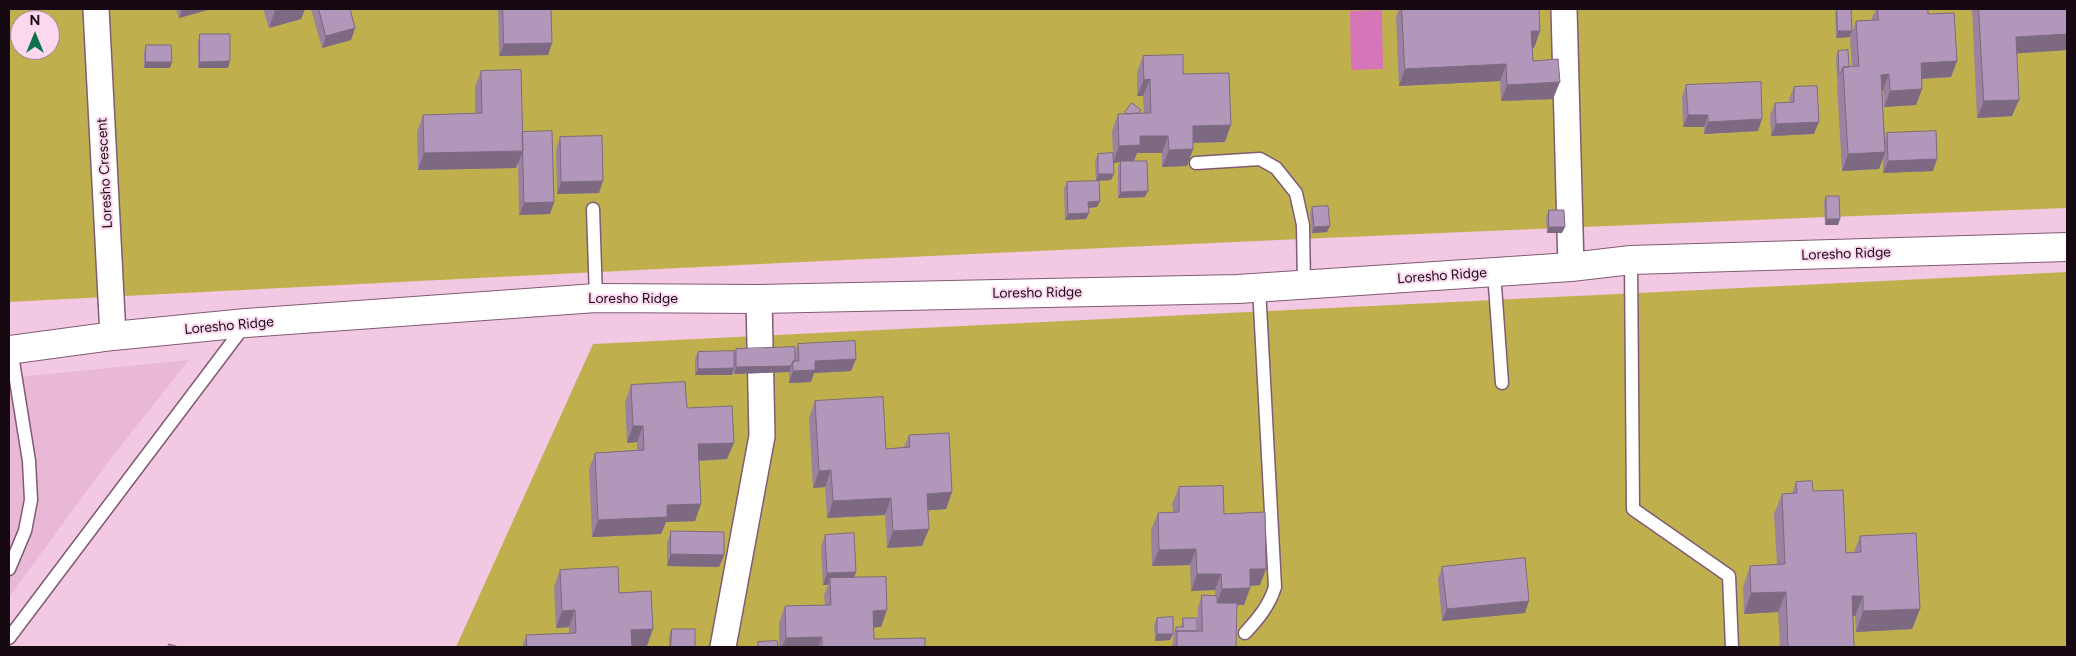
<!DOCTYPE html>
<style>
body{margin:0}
#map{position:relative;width:2076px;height:656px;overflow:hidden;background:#f3c8e3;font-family:Figtree,sans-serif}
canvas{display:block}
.frame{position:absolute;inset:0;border:10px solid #170912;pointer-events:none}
.north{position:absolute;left:10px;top:10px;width:50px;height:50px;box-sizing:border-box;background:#fbd8ee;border:1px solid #a08596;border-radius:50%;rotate:0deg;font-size:14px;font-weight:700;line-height:20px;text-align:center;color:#170912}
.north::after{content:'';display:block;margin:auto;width:18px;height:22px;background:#0a734c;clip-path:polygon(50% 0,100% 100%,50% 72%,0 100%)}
</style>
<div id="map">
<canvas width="2076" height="656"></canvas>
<div class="frame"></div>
<div class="north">N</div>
</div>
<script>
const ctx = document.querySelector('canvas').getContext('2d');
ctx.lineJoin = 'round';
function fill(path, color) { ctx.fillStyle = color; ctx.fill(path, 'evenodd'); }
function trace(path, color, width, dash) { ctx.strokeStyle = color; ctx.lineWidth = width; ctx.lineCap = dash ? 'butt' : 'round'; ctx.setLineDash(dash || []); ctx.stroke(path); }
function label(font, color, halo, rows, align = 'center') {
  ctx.font = font + ' Figtree,sans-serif'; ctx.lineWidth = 4; ctx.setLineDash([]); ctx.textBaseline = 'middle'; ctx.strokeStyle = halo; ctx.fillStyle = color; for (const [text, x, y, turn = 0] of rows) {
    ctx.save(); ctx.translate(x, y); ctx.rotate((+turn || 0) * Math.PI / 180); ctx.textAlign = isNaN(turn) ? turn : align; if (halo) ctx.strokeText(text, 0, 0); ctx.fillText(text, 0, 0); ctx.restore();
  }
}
fill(new Path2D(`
 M189,360L108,462L9,597V378Z`), '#e9b8d7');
fill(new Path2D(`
 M9,9H2067V208C1381,233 695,266 9,302ZM20,20H50V50H20Z
 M2067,272V647H456L593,344Z`), '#c0b04d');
fill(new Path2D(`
 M1382,10L1383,69L1351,70L1350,11Z`), '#d675b8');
const lane = new Path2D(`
 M1196,163L1260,159L1276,168L1296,193L1303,225L1304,286
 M593,209L596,298
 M1631,260L1633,509L1729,576L1732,647
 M1494,272L1502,383
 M9,569L25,531L31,500L29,461L11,349
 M1245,633C1258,619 1269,606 1275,587L1259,287
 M9,638L245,325`);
const street = new Path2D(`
 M96,9L113,336
 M1564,9L1571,267
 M723,647L762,436L759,299`);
const secondary = new Path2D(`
 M9,350L113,336L246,323L596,298L759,299L1238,289L1571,267L1631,260L2067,247`);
trace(lane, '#805b73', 15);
trace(street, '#805b73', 28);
trace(secondary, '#805b73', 30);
trace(lane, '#fff', 12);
trace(street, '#fff', 25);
trace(secondary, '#fff', 28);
fill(new Path2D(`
 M176,9H211L179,18Z
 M263,9H305L301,19L269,28Z
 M311,9H350L355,28L351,40L322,48Z
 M498,9H551L552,43L548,55L499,56Z
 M1399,9H1539L1540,31L1534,48H1532L1533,61L1553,99L1501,101L1500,81L1399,86L1396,17Z
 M1837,9H1851L1852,31L1850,37L1836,38L1835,13Z
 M1876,9H1928V14L1957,61L1951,77L1922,79V89L1916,105L1884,107L1883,90L1882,91L1885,139L1887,133L1937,159L1933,171L1883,173V159L1879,169L1842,171L1837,84L1838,80H1837L1836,57L1838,51L1849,67H1852L1850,38L1856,21L1871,20Z
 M1972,9H2067V50L2016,53L2012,116L1977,118Z
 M200,34L228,68H198V41Z
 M146,45L170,68H144V52Z
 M1143,56L1183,74L1225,142L1193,143V149L1187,166L1162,167V153H1137L1134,161L1145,197L1118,198V167L1120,162L1113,163L1111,180L1096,181L1095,160L1098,154L1113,153L1112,131L1118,114H1125V112L1144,113L1143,96H1137V72Z
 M481,71L522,132L554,202L550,214L519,215L518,162L516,168L418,170L417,132L423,115L475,114V87Z
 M1686,85L1758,131L1704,134V127H1683L1682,97Z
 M1794,87L1814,134L1771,136L1770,115L1775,103H1790L1789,99Z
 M560,137L599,193L557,194L556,149Z
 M1067,182L1097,207L1088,208L1089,213L1086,219L1065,220L1064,188Z
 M1826,196L1838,225H1825L1824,202Z
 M1312,207L1327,232L1312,233L1310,213Z
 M1549,210L1562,233H1547L1546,216Z
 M798,344L856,359L851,371L814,373L811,382L789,383V372L734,374V370L732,375H695V358L698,352L734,353L736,349L795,353Z
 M631,385L687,408L727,459L699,461L695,521L666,522L661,534L592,537L589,469L595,453L637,450V442L627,443L625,402Z
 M815,401L886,449L904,447L909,435L952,492L946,509L927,510L922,546L887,548L885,515L827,518L825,487L813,488L809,418Z
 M1796,482L1813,491L1846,553L1854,552L1860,536L1920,609L1912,629L1856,632L1855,616H1853L1854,647H1780L1778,612L1744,614L1743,587L1750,566L1777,565L1774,514L1782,494L1792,493Z
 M1179,487L1224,514L1260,585L1250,586V588L1244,605H1236V647H1172L1174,633L1176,627H1181L1183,618L1198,631V607L1202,595L1215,596V590L1191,591L1190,565L1152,566L1151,530L1158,513L1173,512L1172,504Z
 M671,531L724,555L719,567L667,566V543Z
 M825,535L854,577L881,627H873L874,639L925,647H779V623L785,606L825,605L824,595L828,585H823L821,547Z
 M1442,567L1525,613L1442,621L1438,579Z
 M560,570L619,593L647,646L632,647H522L526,635L569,634V627L556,628L554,587Z
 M1157,618L1173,634L1170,640L1155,641L1154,624Z
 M672,629L695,647H669V635Z`), '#9a82a0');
fill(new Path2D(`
 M182,9H211L179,18Z
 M284,9H305L301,19L269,28L275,11Z
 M355,28L351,40L322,48L326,36Z
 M1531,31H1540L1534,48H1525Z
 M1838,31H1852L1850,37L1836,38Z
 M2067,34V50L2009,54L2016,37Z
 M552,43L548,55L499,56L504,44Z
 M230,61L228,68H198L200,62Z
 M1957,61L1951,77L1915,79L1921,63Z
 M146,62H172L170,68H144Z
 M1506,64L1500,81L1399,86L1405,69Z
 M1889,74L1883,90L1875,91L1881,75Z
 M1150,79L1143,96H1137L1144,80Z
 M1560,82L1553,99L1501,101L1507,85Z
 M1922,89L1916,105L1884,107L1890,91Z
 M2019,100L2012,116L1977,118L1984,101Z
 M1688,115H1708L1704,127H1683Z
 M1762,119L1758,131L1704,134L1708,122Z
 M1819,122L1814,134L1771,136L1776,124Z
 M1231,125L1225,142L1187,143L1193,126Z
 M1140,136H1168L1162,153H1137L1133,162L1121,161L1120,162L1113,163L1119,146Z
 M1193,149L1187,166L1162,167L1169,150Z
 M523,151L516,168L418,170L424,153Z
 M1885,152L1879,169L1842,171L1848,154Z
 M1937,159L1933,171L1883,173L1888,161Z
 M1098,174H1114L1111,180L1096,181Z
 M603,181L599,193L557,194L561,182Z
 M1148,191L1145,197L1118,198L1121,192Z
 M1100,201L1097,207L1086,208L1088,202Z
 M554,202L550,214L519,215L524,203Z
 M1089,213L1086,219L1065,220L1068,214Z
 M1827,219H1840L1838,225H1825Z
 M1330,226L1327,232L1312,233L1314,227Z
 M1549,227H1565L1562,233H1547Z
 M856,359L851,371L814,373L811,382L789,383L793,371L815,361Z
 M791,366L789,372L734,374L736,367Z
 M734,368L732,375H695L698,369Z
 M633,426H643L637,442L627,443Z
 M734,443L727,459L692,461L698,444Z
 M831,470L825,487L813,488L819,471Z
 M952,492L946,509L920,511L927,494Z
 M891,498L885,515L827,518L833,501Z
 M701,504L695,521L666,522L661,534L592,537L598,520L667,505Z
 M929,529L922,546L887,548L893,531Z
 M1196,549L1190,565L1152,566L1159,550Z
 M671,554L724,555L719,567L667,566Z
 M1250,569H1266L1260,585L1244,586Z
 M856,572L852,584L830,578L828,585H823L827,573Z
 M1197,574H1221L1215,590L1191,591Z
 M1250,588L1244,605L1216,606L1222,589Z
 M1786,592L1778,612L1744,614L1751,593Z
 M1852,596H1863L1855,616L1845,617Z
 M1529,601L1525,613L1442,621L1447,609Z
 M1920,609L1912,629L1856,632L1863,611Z
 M575,610L569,627L556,628L562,611Z
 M887,610L881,627L867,628L873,611Z
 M653,629L647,646L625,647L631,630Z
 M1157,634H1173L1170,640L1155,641Z
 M822,637L818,647H782L786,638Z`), '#7d6a82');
const building = new Path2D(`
 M274,9H284L275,11Z
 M319,9H350L355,28L326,36Z
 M503,9H551L552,43L504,44Z
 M1402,9H1539L1540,31H1531L1533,61L1558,59L1560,82L1507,85L1506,64L1405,69Z
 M1837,9H1851L1852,31H1838Z
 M1878,9H1928V14L1954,13L1957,61L1921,63L1922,89L1890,91L1889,74L1881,75L1885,152L1848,154L1843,67L1859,66L1856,21L1878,20Z
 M1979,9H2067V34L2016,37L2019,100L1984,101Z
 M200,34H230V61L200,62Z
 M146,45H171L172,62H146Z
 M1848,50L1849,67H1843L1840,74H1839L1838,51Z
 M1183,55V74L1229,73L1231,125L1193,126V149L1169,150L1168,136H1140V145L1119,146L1118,114L1151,113L1150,79L1144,80L1143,56Z
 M521,70L523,151L424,153L423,115L482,113L481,71Z
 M1761,82L1762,119L1708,122V115H1688L1686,85Z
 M1817,86L1819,122L1776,124L1775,103L1794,102V87Z
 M1132,103L1141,110L1138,113L1127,114L1125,112Z
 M552,131L554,202L524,203L522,132Z
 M1936,131L1937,159L1888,161L1887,133Z
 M602,136L603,181L561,182L560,137Z
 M1113,153L1114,174H1098V154Z
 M1121,161H1147L1148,191L1121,192Z
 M1099,181L1100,201L1088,202L1089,213L1068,214L1067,182Z
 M1826,196H1839L1840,219H1827Z
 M1328,206L1330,226L1314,227L1312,207Z
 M1549,210H1564L1565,227H1549Z
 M855,341L856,359L815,361V370L793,371V361H799L798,344Z
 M795,347V361H793L791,366L736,367V349Z
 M734,351V368L698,369V352Z
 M685,382L687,408L732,406L734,443L698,444L701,504L667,505V517L598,520L595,453L644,450L643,426H633L631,385Z
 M883,397L886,449L910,447L909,435L949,433L952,492L927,494L929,529L893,531L891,498L833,501L831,470L819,471L815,401Z
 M1812,481L1813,491L1843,490L1846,553L1861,552L1860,536L1916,533L1920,609L1863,611V596H1852L1854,647H1788L1786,592L1751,593L1750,566L1785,564L1782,494L1797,493L1796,482Z
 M1223,486L1224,514L1265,512L1266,569H1250V588L1222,589L1221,574H1197L1196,549L1159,550L1158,513L1179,512V487Z
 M671,531L724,532V555L671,554Z
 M854,533L856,572L827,573L825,535Z
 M1525,558L1529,601L1447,609L1442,567Z
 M618,567L619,593L651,591L653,629L631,630L632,647H527L526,635L576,633L575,610L562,611L560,570Z
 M886,577L887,610L873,611L874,639L925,638V647H822V637L786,638L785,606L831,605L830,578Z
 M1202,595L1217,596V603H1237L1236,647H1177V631H1202Z
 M1173,617V634H1157V618Z
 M1183,618H1197V631H1177L1176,632V627H1183Z
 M672,629H695V647H671Z
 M777,641L778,647H758V642Z
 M169,644L179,647H168Z`);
fill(building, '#b397ba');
trace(building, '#7d6a82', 1);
label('14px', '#170912', '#fbd8ee', [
 ["Loresho Crescent",105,173,-93],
 ["Loresho Ridge",1846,254,-2],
 ["Loresho Ridge",1442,276,-4],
 ["Loresho Ridge",1037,293,-1],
 ["Loresho Ridge",633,299],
 ["Loresho Ridge",229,326,-5]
]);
</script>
